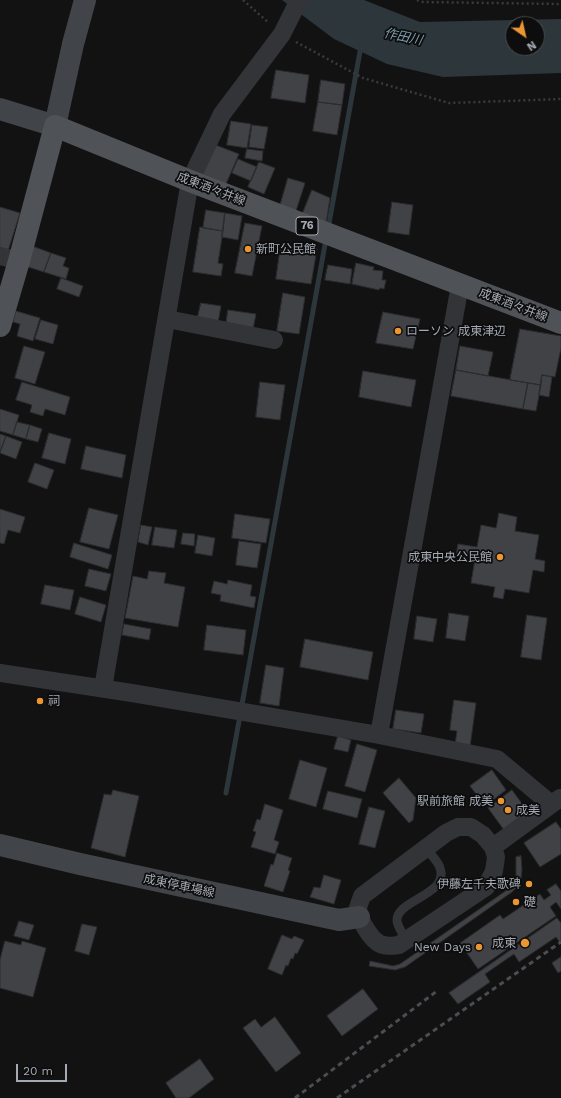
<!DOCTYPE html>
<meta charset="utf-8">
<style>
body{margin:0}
#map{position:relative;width:561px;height:1098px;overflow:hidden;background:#121213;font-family:"Work Sans",sans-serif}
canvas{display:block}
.north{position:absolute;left:505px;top:16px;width:40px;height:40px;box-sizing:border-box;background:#0d0d0e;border:1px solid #494c50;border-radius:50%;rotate:146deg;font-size:11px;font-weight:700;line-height:16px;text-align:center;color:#a4aab3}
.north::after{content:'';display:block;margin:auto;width:14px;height:18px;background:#eb9632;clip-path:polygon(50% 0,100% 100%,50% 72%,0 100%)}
.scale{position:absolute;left:16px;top:1064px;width:51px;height:18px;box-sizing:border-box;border:2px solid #a4aab3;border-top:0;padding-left:5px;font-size:12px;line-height:14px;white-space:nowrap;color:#a4aab3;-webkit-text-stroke:3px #0d0d0e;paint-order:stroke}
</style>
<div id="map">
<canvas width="561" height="1098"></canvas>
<div class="north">N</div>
<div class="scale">20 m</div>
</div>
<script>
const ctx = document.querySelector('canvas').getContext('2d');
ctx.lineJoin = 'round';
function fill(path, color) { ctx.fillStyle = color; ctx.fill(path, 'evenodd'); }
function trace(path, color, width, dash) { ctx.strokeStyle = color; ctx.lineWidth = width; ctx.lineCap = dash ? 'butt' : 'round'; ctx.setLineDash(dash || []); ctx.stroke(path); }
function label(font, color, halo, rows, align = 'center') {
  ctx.font = font + ' "Work Sans","Noto Sans JP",sans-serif'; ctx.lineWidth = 3.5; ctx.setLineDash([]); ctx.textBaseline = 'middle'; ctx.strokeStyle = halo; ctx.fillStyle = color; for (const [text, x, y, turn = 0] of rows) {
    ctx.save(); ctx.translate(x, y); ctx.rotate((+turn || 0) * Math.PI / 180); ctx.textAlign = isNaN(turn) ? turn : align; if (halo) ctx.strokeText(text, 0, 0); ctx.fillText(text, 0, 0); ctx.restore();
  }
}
fill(new Path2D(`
 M282,0H364L420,22L561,19V73L443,77L387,64L334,39ZM513,24H537V48H513Z`), '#2c363b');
trace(new Path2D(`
 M328,229L361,46
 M226,793L326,239`), '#2c363b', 5);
const building = new Path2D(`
 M276,70L309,75L305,103L271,98Z
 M321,80L345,84L342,105L318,102Z
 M318,102L342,105L337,135L313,131Z
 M231,121L251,124L247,148L227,145Z
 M252,125L268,127L264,149L249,147Z
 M213,144L239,154L226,184L201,174Z
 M247,149L263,151L262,161L245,158Z
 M238,159L257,167L251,181L232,173Z
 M259,162L275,168L264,194L248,187Z
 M288,178L305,183L296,211L280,206Z
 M312,190L330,198L326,224L302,215Z
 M392,202L413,205L409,235L388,232Z
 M0,207L20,213L8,251L0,249Z
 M206,210L225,213L223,231L203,228Z
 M225,213L242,216L238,240L222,237Z
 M245,223L262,226L252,276L235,273Z
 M200,227L223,231L218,263L223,264L221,276L193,272Z
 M281,244L317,249L311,284L276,279Z
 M32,246L51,253L44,272L25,266Z
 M51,253L66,258L63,266L69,268L66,279L44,272Z
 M356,263L374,267L373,270L383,271L382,280H386L384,289L380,288L379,290L352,284Z
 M328,265L352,269L350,284L325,280Z
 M61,278L83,286L79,297L57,289Z
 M283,293L305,297L299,334L277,331Z
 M201,303L221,306L218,323L197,320Z
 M228,310L256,314L253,329L226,325Z
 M16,311L40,318L33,341L17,336L20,324L13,322Z
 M383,312L420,319L413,349L376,343Z
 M41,320L58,325L53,344L35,339Z
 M520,329L561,336V348L555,377L542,375L541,385L510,380Z
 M24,346L45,352L35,384L15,378Z
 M460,346L493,352L488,376L456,370Z
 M456,370L528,383L523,409L451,396Z
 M363,371L416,380L411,407L359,397Z
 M542,375L552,377L549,397L539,395Z
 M22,382L70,397L65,415L45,409L43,416L30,412L32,405L16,400Z
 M260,382L285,385L280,420L256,417Z
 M528,383L541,385L536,411L523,409Z
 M0,409L19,415L13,435L0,431Z
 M17,422L30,425L26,439L13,435Z
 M30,425L42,429L38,442L26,439Z
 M49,433L71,439L65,464L42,458Z
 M0,434L6,436L0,453Z
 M6,436L22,442L16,459L0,453Z
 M86,446L126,455L122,478L81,469Z
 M35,463L54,470L47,489L28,482Z
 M89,508L118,515L109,549L80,542Z
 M0,509L25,517L20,533L8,530L4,544L0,543Z
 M499,513L517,517L515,531L539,535L535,559L545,561L544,572L533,570L529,593L505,589L503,599L493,597L495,587L471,583L475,559L456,556L458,544L477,547L481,525L496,528Z
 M235,514L270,519L266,543L232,538Z
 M141,525L152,527L148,545L138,542Z
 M155,527L177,530L174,548L152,545Z
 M183,533L195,534L194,546L181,544Z
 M198,535L215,538L212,556L195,553Z
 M239,541L261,544L257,568L236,565Z
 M74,543L112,555L108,569L70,557Z
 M89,569L111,574L106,591L85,586Z
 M149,571L166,573L164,583L185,587L178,627L125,618L133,576L147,579Z
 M228,580L252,585L250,596L256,597L254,608L220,601L221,595L211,593L214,581L227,584Z
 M45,585L74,590L70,610L41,604Z
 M80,597L106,605L101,622L75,614Z
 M449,613L469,616L465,641L446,638Z
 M527,615L547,618L541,660L521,657Z
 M417,616L437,619L433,642L414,639Z
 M124,624L151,629L149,640L122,635Z
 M207,625L246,630L243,655L204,650Z
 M305,639L373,652L368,680L300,667Z
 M266,665L284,668L279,706L260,703Z
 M454,700L476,703L470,747L455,745L457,731L450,730Z
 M396,710L424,714L421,733L393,729Z
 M338,736L351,740L348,752L334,749Z
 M357,744L377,750L365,792L345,786Z
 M300,760L327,768L316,807L289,799Z
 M492,770L506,790L485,806L470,786Z
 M399,778L416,798L413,820L409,823L383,793Z
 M113,790L139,796L125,857L91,848L104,794L111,795Z
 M512,790L528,812L504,830L488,808Z
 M328,791L362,799L357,818L323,809Z
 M265,804L283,810L274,840L279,842L275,854L251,847L256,832L253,831L257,819L260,820Z
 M369,807L385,811L375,848L359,844Z
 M556,822L561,829V854L540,867L524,843Z
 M277,853L292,858L288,870L290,871L283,892L264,886L271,864L273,865Z
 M521,856L522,870L521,879L519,885L512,892L405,967L395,970L369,966L370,961L393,966L400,964L507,890L513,884L516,878V857Z
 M324,875L341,880L334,904L310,897L314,887L320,888Z
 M556,884L561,891V909L556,902L550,907L556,916L478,969L460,943L500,915L503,919L540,894L544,900L551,895L547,890Z
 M557,918L561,923V944L556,937L519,962L514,954L485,974L490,982L458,1004L449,993Z
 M19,921L34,925L29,940L14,936Z
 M82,924L97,927L89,955L75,951Z
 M282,935L292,939L294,936L304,940L297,954L295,953L293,959L291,958L288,966L286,965L282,975L268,969Z
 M5,941L21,945L22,941L46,948L33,997L0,988V960Z
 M561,957V971L558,973L552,963Z
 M363,989L378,1009L342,1036L327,1016Z
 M275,1017L301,1053L276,1072L243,1028L255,1019L261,1027Z
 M200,1059L214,1079L189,1098H176L166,1083Z`);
fill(building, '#414246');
trace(building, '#2c2c2f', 1);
trace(new Path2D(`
 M243,0L269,23
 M417,0L423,2L561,4
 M296,42L363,78L449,103L561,99`), '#393b3f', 2.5, [2, 3]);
trace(new Path2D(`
 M407,940C403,934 398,928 397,921C395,900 450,895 440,868C438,861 430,854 426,848`), '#333438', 9);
trace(new Path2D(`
 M0,256L19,261
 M167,319L274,340
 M0,673L132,693L379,735L497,759L551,804
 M103,688L190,181L222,114L282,34L299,0
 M379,735L460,285
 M458,827H471L483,835L493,847L496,857L494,871L486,887L399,945C392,946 383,947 377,942C370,937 357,917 358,908C359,904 361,899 362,896L446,833Z
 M493,847L560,798`), '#333438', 18);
trace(new Path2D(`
 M0,109L55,126L73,44L85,0
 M0,845L80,864L339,920L359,917`), '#414448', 22);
trace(new Path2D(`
 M0,326L19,261L55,126L190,181L561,323`), '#4f5257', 22);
trace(new Path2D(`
 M295,1098L437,991
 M337,1098L561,942`), '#4a4d51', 3, [5, 4]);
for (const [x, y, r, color] of [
 [248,249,4,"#eb9632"],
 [398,331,4,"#eb9632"],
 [500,557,4,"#eb9632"],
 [40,701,4,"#eb9632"],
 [501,801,4,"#eb9632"],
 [508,810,4,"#eb9632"],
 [529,884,4,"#eb9632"],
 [516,902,4,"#eb9632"],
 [525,943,5,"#eb9632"],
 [479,947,4,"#eb9632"]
]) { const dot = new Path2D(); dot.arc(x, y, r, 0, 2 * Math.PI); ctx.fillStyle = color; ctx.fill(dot); trace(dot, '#0d0d0e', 1.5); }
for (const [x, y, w] of [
 [307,226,22]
]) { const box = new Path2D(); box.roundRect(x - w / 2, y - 9, w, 18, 3); ctx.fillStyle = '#0d0d0e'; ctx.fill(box); trace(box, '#a4aab3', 1); }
label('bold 11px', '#a4aab3', null, [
 ["76",307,226]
]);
label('12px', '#a4aab3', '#0d0d0e', [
 ["成東酒々井線",211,189,21],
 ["成東酒々井線",513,305,21],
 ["成東停車場線",179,886,12]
]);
label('12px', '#a4aab3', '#0d0d0e', [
 ["新町公民館",256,249],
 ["ローソン 成東津辺",406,331],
 ["成東中央公民館",492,557,"right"],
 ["祠",48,701],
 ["駅前旅館 成美",493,801,"right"],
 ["成美",516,810],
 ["伊藤左千夫歌碑",521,884,"right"],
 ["礎",524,902],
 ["成東",516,943,"right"],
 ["New Days",471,947,"right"]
], 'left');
label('italic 13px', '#7b9dae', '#0d0d0e', [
 ["作田川",403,37,12]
]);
</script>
